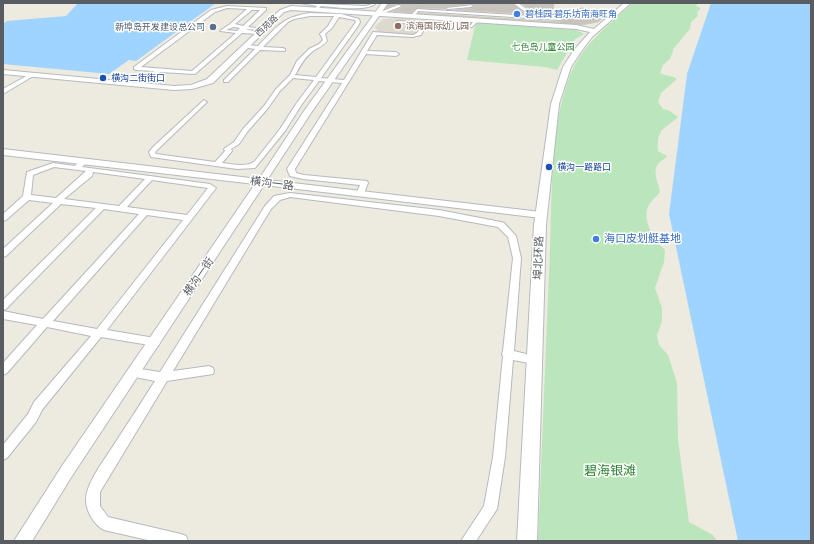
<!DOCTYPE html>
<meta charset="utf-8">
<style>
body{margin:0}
#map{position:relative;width:814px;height:544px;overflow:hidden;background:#edeae0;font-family:Manrope,sans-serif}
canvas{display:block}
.frame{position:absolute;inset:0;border:4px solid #595d62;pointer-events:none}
</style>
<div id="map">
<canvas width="814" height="544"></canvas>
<div class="frame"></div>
</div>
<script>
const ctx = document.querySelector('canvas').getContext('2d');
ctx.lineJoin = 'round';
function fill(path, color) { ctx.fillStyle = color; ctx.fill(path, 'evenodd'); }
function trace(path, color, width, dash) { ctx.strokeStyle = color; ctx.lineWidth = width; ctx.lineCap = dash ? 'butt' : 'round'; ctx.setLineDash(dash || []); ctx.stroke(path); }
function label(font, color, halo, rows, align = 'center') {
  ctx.font = font + ' Manrope,"Noto Sans SC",sans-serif'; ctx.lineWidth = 3; ctx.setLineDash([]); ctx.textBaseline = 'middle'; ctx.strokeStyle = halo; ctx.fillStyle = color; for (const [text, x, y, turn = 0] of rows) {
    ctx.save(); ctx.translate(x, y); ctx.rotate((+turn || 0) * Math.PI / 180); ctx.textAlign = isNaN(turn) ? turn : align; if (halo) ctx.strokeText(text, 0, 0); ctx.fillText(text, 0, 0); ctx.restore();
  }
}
fill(new Path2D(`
 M402,18L423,21L418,33L414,35L383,33L378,32L375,27L383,19Z`), '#ddd9cf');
fill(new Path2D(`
 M633,3H698L696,6L701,8L697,12L698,16L691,22L690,29L674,48L670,59L663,65L660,73C665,76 672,75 677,79L661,93L658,102L663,109L670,111L678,117C663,131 657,127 658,151L667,156C665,159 662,160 659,163C651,171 659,183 660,192C656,197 650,202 648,207C642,221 655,241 665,250L664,262L655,288L662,308V321L657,335L659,345L668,355L677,383L678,440L689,522L713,535L717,541H538C542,443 546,346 550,248C552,194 550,129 569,78C580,47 608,25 633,3Z
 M476,22L576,30L584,34L575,39L557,70L545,67L467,60Z`), '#bbe6bb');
fill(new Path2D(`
 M78,3H216L136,61L129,60L109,74L3,64V24L7,21L66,16Z
 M711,3H811V541H738L669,214L687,74Z`), '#9ed4ff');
const building = new Path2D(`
 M389,3H512L526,14L455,10L471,8L474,5L473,4L446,7L445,9L417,8L411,13L393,11L403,7V5L397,4L386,8Z
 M521,3H554L553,12H563L582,8L609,13L598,22L581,25L418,13L560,22L563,19L562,18L538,15Z`);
fill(building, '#c8c4bd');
trace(building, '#d2ccbe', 1);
const minor = new Path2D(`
 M301,3L365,6L376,3C368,12 334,7 321,6L316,11L314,10L317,6Z
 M513,3H518L537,16L562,19L560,20L418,11L414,17L410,16L417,9L531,16Z
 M398,5L402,6L379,15L375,14Z
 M473,5L471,7L448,9L446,8Z
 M227,6L266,8V10L248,27L265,29L263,30L245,29L262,33L260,34L242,33L195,74L160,72L142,86H138V84L154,71L136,70L134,69V67L211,10ZM227,8L247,9L230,24L220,31L236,33L192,71L141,67L215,12ZM252,10H260L243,26L235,24ZM233,27L240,28L237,31L226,30Z
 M310,13L341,14L359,19L360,22L358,26L321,78L344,80L373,32L413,35L417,33L423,24L399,23L397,21L471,25L475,19L479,20L472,27L427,24L421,35L413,37L377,35L367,51L396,52L399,54L396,56L366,54L295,169L296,173L304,175L367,181L368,183L363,196H360L356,194L360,185L303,179L290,176L287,169L342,83L319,81L302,104L285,131L259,163L255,168L237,169L151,157L149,152L154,146L204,100L207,102L206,103L155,152L156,154L215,162L225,151L224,149L225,148L234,142L243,129L264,106L276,89L290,75L297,61L309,49L319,44L323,40L320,34L328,26L334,16H310L294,19L288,22L263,47L283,48L285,49V51L260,50L228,82H224V80L255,49L242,47L245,45L258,46C277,27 282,17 310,13ZM339,17L355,20L356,22L316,77L295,75C300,66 305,57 313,51C319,47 323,46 327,41L325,34L332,28ZM293,78L314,80L296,104L280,129L255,161C246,168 233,164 222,163L232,151L231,149L239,144L248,131L268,108L280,91Z
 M79,161H85L86,163L82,167L210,184L216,188L107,330L155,338L159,339L160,342L159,345L155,346L101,337L42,410L36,422L7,458L3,460V445L28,414L34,402L91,336L47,327L7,373L3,375V363L37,325L3,319V311L43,319L139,214L104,209L6,309L3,310V300L96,208L61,204L6,256L3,257V249L53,203L29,200L6,220L3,221V214L23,196L27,172L53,163L75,166ZM54,167L86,171L56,198L31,195L33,175ZM93,172L145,179L119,206L64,199L92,176ZM152,180L208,188L187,215L127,207ZM147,215L183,220L97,329L53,321Z
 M290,193L439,210L501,222L504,223L516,236L521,258L514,351L538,357L539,360L538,363L534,364L513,360L505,457L497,509L476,541H461L484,506L493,457L503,356L502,354L503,351L513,258L508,237L498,227L439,216L290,197L280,200L271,209L173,371L209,366L213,368L214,371L213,374L167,381L100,492V506L108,517L181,534L186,536L188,541H152L104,530C94,525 86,511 86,500C86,482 106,458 115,443C129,422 142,401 155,381L130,376L129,373L130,370L134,368L160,372L265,206L274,196Z`);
const tertiary = new Path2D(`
 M382,3H388L311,113L267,180L541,212L544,213L546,215L544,217L541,218L264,185L72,476L32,541H14L62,466L255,184L3,155V149L259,179L304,111Z
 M30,74L35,75L3,94V89Z`);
const secondary = new Path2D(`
 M624,3H631L592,37L580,53L571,67L559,104L546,225L537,541H517L534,225L551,104L563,67L574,50L590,32L576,29L291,10L284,12L213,83L192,89L174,90L3,74V70L174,86L191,85L207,79L280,10L291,6L576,25L594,29Z`);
trace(minor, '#b6b9be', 2);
trace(tertiary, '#b6b9be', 2);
trace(secondary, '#b6bac0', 2);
fill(minor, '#fff');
fill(tertiary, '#fff');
fill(secondary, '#fff');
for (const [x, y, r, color] of [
 [517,14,4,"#3f7fe0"],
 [398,26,4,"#8d6e63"],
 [213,27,4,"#5c6f8a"],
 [103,78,4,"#1a4fb4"],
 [549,167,4,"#1a4fb4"],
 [596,239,4,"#3f7fe0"]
]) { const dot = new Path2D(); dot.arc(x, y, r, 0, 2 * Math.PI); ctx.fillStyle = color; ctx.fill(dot); trace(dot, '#fff', 1.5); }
label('9px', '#366cbe', '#fff', [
 ["碧桂园·碧乐坊南海旺角",525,14]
], 'left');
label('9px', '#595d62', '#fff', [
 ["西苑路",267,26,-43]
]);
label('9px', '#785e54', '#fff', [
 ["滨海国际幼儿园",406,26]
], 'left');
label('9px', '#4e5e75', '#fff', [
 ["新埠岛开发建设总公司",205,27]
], 'right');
label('9px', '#2f8334', '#fff', [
 ["七色岛儿童公园",543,47]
]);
label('9px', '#164399', '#fff', [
 ["横沟二街街口",111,78],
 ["横沟一路路口",557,167]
], 'left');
label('11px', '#595d62', '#fff', [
 ["横沟一路",272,184,7],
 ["埠北环路",539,258,-88],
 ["横沟一街",199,277,-55]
]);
label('11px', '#366cbe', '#fff', [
 ["海口皮划艇基地",604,239]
], 'left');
label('13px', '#2f8334', '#fff', [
 ["碧海银滩",610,471]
]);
</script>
